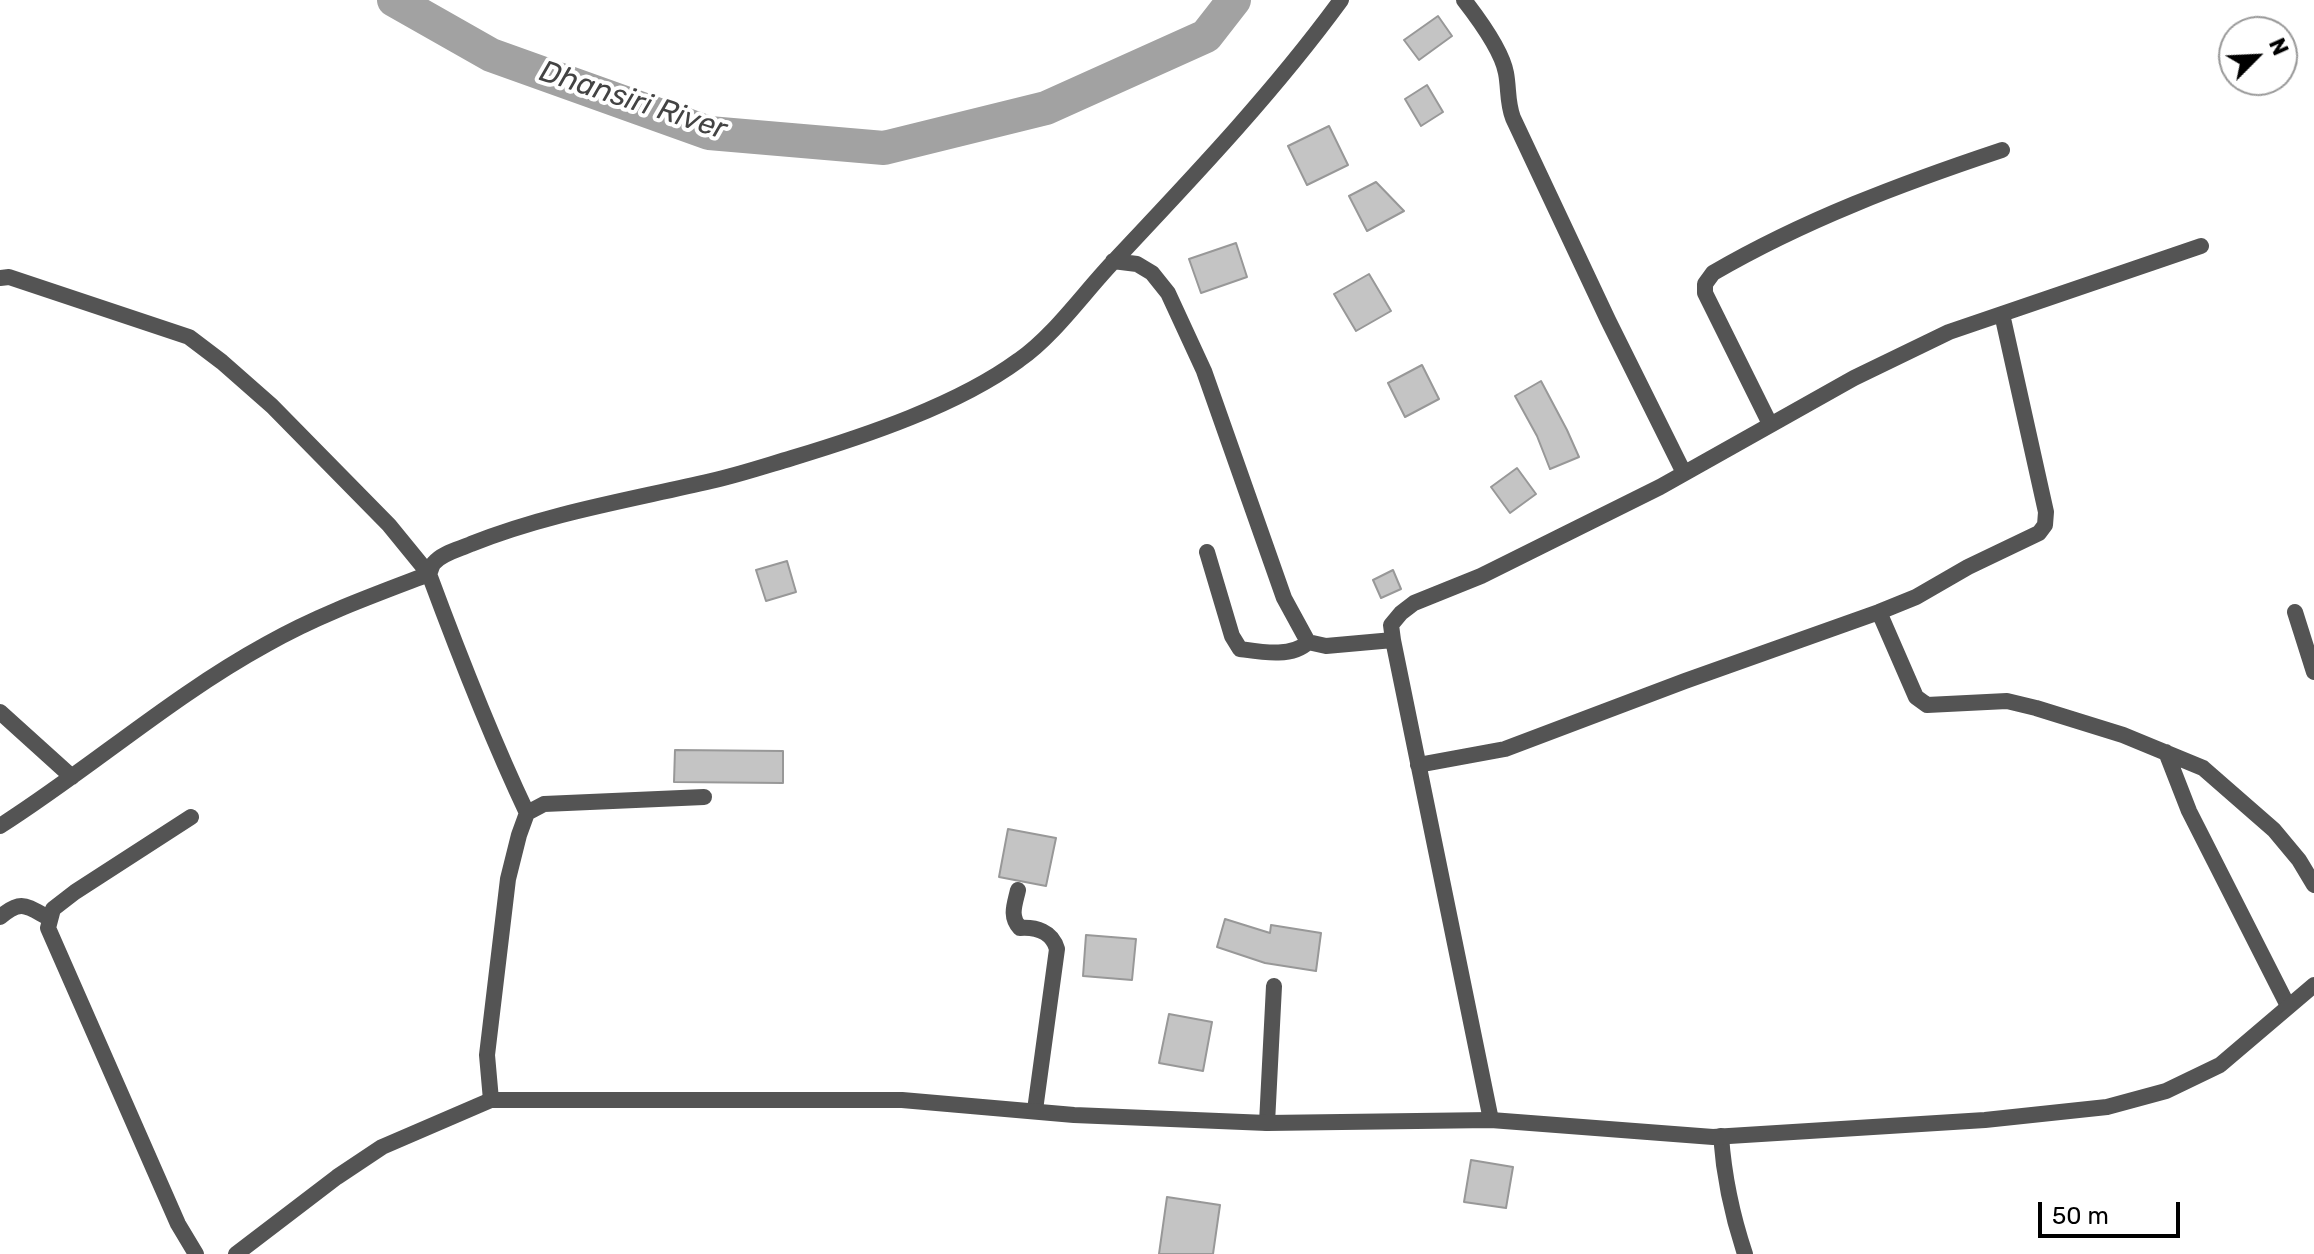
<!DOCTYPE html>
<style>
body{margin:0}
#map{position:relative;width:2314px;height:1254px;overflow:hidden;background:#fff;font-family:Rubik,sans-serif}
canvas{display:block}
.north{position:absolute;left:2218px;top:16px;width:80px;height:80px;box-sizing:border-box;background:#fff;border:2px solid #999;border-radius:50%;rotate:66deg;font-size:22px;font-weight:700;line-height:32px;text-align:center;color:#000}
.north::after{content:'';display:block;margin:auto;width:28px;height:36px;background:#000;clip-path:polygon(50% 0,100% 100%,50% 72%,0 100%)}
.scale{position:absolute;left:2038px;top:1202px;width:142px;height:36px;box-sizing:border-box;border:4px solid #000;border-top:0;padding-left:10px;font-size:24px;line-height:28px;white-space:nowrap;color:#000;-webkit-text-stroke:6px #fff;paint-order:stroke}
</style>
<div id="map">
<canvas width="2314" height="1254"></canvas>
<div class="north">N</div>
<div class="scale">50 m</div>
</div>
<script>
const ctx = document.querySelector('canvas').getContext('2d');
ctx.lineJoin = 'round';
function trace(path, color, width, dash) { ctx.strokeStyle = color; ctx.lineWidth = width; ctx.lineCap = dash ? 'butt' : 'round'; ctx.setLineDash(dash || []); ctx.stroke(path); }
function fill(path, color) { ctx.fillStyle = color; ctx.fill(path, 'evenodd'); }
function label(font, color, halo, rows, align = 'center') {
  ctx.font = font + ' Rubik,sans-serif'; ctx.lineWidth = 8; ctx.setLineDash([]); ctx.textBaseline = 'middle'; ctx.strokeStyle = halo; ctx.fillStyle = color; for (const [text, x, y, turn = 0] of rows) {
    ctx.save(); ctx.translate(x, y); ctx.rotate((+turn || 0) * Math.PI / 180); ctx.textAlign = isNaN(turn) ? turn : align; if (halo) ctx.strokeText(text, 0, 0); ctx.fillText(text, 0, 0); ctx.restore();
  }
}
trace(new Path2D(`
 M394,0L491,55L709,133L884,148L1046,108L1206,36L1234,0`), '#a2a2a2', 34);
const building = new Path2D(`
 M1438,16L1452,36L1419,60L1404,40Z
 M1427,85L1443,112L1421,126L1405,99Z
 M1329,126L1348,165L1307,185L1288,146Z
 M1376,182L1404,211L1367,231L1349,196Z
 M1236,243L1247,277L1201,293L1189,259Z
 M1369,274L1391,311L1356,331L1334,294Z
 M1422,365L1439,399L1405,417L1388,383Z
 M1541,381L1567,430L1579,457L1550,469L1537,436L1515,396Z
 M1517,468L1536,494L1510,513L1491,487Z
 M787,561L796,592L766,601L756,570Z
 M1393,570L1401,589L1381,598L1373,580Z
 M675,750L783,751V783L674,782Z
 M1008,829L1056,838L1046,886L999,877Z
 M1225,919L1270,933L1271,925L1321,933L1316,971L1265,963L1217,947Z
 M1086,935L1136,939L1132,980L1083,976Z
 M1169,1014L1212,1022L1203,1071L1159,1063Z
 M1471,1160L1513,1167L1506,1208L1464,1202Z
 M1167,1197L1220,1205L1213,1254H1159Z`);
fill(building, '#c4c4c4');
trace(building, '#989898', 2);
trace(new Path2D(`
 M1464,0C1478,18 1502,51 1506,73C1509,89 1507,102 1513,118L1608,320L1684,473
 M1113,261L1137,264L1152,273L1168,293L1204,371L1284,598L1308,642L1326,646L1393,640
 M0,278L9,277L189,337L222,362L272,406L389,525L429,574C374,595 318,615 267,644C172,696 91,768 0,826
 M1770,424L1705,293V284L1713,273C1804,220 1903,183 2002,150
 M1207,552L1232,636L1240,649C1261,652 1292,658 1308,642
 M1879,612L1916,697L1927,705L2007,701L2036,708L2123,735L2203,768L2274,830L2299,860L2314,885
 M2295,612L2314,672
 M0,712L72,777
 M2166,752L2189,811L2288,1006
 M1418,765L1505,749L1685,681L1879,612L1916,597L1968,567L2039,533L2045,525L2046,512L2002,314
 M527,813C490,735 459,655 429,574C431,571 431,566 434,563C442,553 460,549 471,544C549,513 630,500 711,481C738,475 765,466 792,458C865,436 958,405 1019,360C1054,336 1085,291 1115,260C1194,176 1273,93 1341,0
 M191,817L75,892L53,909L48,928L178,1224L196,1254
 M1018,890C1015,904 1009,916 1020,928C1036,927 1052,931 1057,949L1035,1110
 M0,917C22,899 26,906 49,918
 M491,1100L487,1055L508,879L519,835L527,813L544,804L704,797
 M1491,1120L1393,640L1391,625L1401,613L1414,603L1481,576L1660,487L1854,378L1949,332L2201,246
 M1267,1123L1274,986
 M1721,1136C1724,1178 1732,1215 1745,1254`), '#545454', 16);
trace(new Path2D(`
 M236,1254L337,1177L382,1147L491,1100H902L1074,1115L1267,1123L1491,1120L1713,1137L1985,1120L2107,1107L2166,1091L2220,1065L2314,985`), '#545454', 16);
label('italic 30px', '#434343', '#fff', [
 ["Dhansiri River",633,101,18]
]);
</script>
